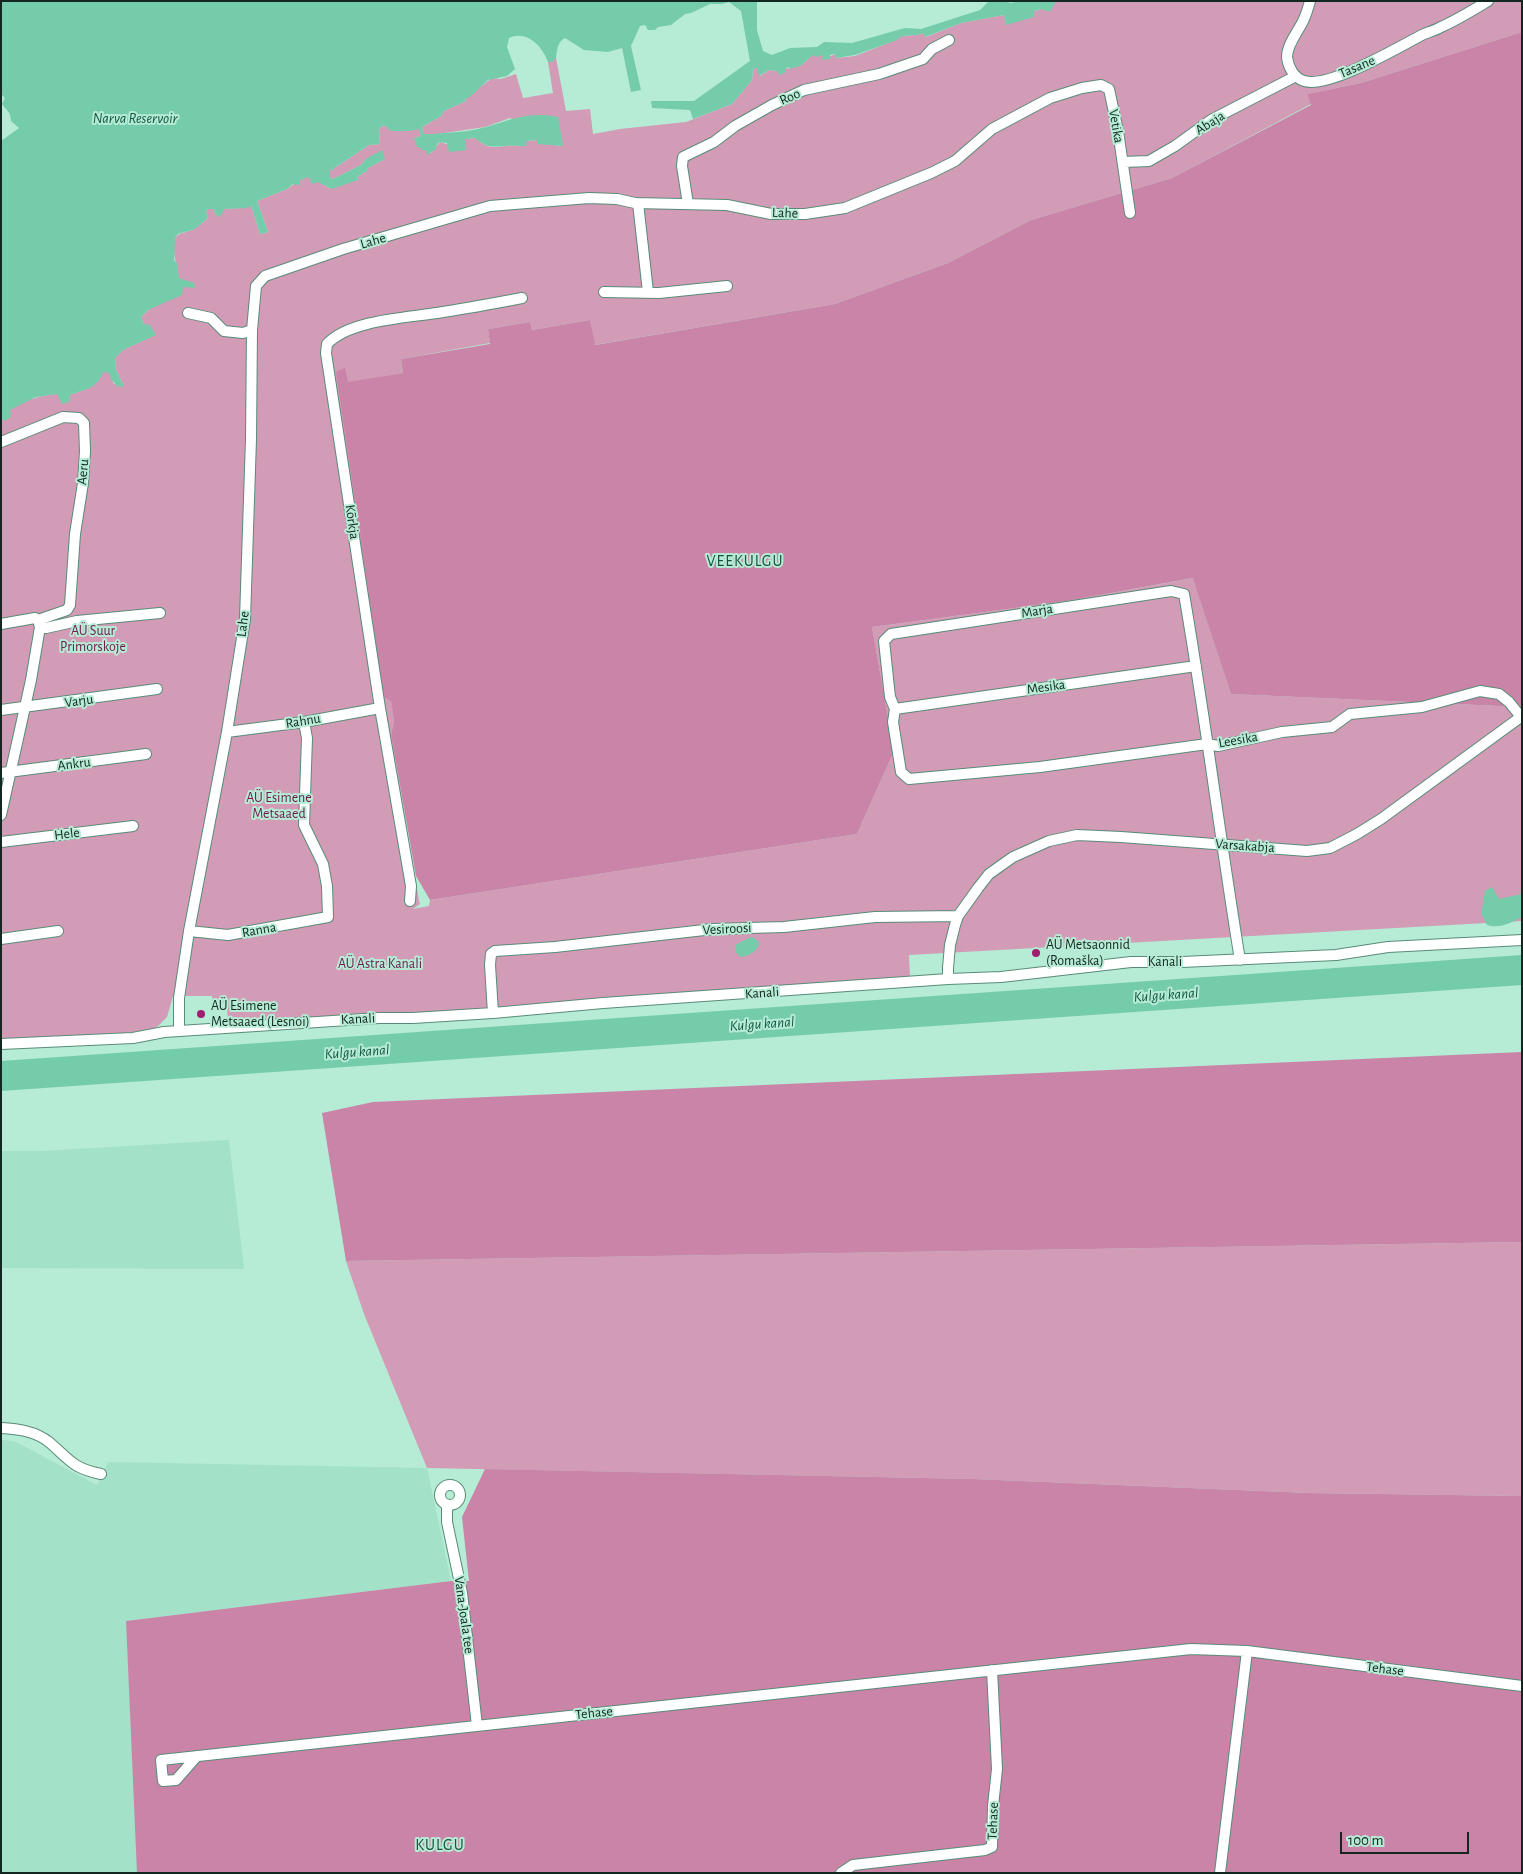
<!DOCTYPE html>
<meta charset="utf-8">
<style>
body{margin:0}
#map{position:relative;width:1523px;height:1874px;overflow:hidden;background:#b6ebd5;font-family:"Alegreya Sans",sans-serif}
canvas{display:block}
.frame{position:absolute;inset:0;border:2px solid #12271f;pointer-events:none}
.scale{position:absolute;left:1340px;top:1832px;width:129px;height:22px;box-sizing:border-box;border:2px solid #12271f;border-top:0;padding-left:6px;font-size:15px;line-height:18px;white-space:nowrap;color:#12271f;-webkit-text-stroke:4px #b6ebd5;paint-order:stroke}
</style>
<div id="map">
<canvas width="1523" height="1874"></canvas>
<div class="frame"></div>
<div class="scale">100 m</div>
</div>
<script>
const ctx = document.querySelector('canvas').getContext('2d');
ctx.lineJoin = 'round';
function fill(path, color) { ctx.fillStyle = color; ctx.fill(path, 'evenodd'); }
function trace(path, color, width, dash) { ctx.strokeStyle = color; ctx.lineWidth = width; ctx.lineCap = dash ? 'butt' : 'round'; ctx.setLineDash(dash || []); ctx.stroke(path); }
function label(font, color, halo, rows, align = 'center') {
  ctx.font = font + ' "Alegreya Sans",sans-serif'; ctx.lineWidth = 4; ctx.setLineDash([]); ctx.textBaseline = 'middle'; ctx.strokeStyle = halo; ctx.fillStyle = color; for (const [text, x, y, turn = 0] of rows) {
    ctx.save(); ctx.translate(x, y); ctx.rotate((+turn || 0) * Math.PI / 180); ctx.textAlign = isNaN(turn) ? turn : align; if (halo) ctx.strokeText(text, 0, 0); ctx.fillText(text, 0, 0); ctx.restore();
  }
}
fill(new Path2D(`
 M229,1140L244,1269L1,1268V1151H42Z
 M1,1440L14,1441L97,1485L108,1462L427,1468L451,1581L126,1621L138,1873H1Z`), '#a3e1c8');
fill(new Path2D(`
 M1056,1H1522V32L1361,83L1307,94L1311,104L1172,178L1031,220L948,263L835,304L594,345L590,320L532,330L530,322L488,329L490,343L401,359L403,373L348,383L394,721L391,735L419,901L420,904L413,909L429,906L430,900L857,834L894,751L872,627L1067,601L1194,578L1231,694L1522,707V921L909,955L910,978L421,1013L228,1024L227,1004L213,1005L212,996H173L167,1017L158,1026L150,1030L125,1033L1,1039V417L3,420C5,417 7,412 10,410C22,400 43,395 57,394L66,402L69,401L70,395C85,389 98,388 102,372H109L114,384L124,386L116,370L115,358L123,350L155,335L144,324L141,317C155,303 175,289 194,283L179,279C178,269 169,242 177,236C180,233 187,232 192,230C198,227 203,222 208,218L206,212L208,209H213L218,217L224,209L241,208L251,205L260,234L268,232L257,201L287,189L300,180L310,176L329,188L358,180L357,177L367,171L368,168L385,159H366L361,165L333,179L330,178V171L369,145L380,144L379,129L384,125L392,131H409L419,128L421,136L414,138L420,147L431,153L440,142L465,150V139L476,138C486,148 492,148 505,146C512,145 519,146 526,146V141L538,140L537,143L562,146L510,118L485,127L431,135L424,134L422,127L441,116L444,111L466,101L465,99L492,78L501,79L516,74L523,98L553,93L548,62L556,58L566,111L590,109L593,134L620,129L686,122L732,104L752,80L753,70L755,68H757L760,76L769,70L778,71L779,74L785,69L800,66L813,55H822L823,59L836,54V58L855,56L896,40C902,33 915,37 923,33L926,37L961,23L1004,15L1007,25Z
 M1522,1242V1496L1309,1493L974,1479L427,1468L364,1314L346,1261Z`), '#d29bb6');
fill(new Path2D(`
 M1522,32V707L1231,694L1193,578L1067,601L872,627L894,751L857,834L430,900L416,876L391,735L394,721L391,701L384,697L336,372L345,368L348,382L403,373L401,359L490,344L488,329L530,322L532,330L590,320L595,345L835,304L948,263L1031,220L1172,178L1311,105L1307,94L1361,83Z
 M1522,1052V1242L346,1261L322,1113L373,1102Z
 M485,1469L974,1479L1309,1493L1522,1496V1873H137L126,1621L451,1581H469L462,1517Z`), '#ca84a8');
fill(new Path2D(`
 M1,1H757V30L763,51L772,55L790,48L817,47L824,42L852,43L905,28L921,29L980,10L989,1H1006L1010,3L1020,1H1056L1050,12C1044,10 1039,7 1034,12V17L1006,25L1004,15L961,23L925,37L923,33C915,37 902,33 897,40L855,55L836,58L835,54L830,55V59L823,60L822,55L816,57L813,55L800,66L790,69L789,67L785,69L786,72L779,75L777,71L769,70L759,76L757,68H755L753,70L752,80L732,104L693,119L690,110L652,108L651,101H694L750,61L741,11L729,2L722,4H710L691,13L685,14L671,25L658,27L655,30H648L645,25L640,26L631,46L641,90L631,92L622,48L608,52L584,50L565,38C557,42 557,51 556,58L552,62H548C542,46 527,30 509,38L507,47L515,69L507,76L488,80L470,97L465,99L466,101L444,111L441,116L422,127L424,134C431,135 437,133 444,133C458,132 472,131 486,127C512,119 531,111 558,117L563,146L537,144V140L526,141V146C519,146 512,145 505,146C492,147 487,148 475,138L465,139L466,150L449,152L447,143L440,142L437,144L436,149L427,155L426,150H421L420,147H417L414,138L421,136L419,129L409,131H391L384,125L379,129L380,144L369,145L330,171V178L333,179L361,165L366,159L382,150L385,159L368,168L367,171L357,177L358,180L332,189L318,182L312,184L309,177L300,180V185L293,184L287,189L257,201L268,232L260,234L251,205L248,208L224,209L222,214L218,217L213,209H208L206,212L208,218L195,229L178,234L175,238L174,260L177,263L179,278L194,283L195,288L183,287L182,295L148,310L141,317L144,324L150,325L156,335L123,350L115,358L116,370L124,386L118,387L111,379L109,373L103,372C97,389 85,389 70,395L69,402L62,404L57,394L36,397L10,410L11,417L4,421L1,417V141L19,128L11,121L10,114L2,104L5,98L1,94Z
 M1492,887L1499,899L1522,894V917C1510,923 1500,929 1487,925L1481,913L1485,891Z
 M751,937L756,939L759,943C758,952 748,956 740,957L735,951V945Z
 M1522,955V985L1,1091V1061Z`), '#75ccab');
const minor = new Path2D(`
 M1310,1C1308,8 1306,16 1302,23C1297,33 1287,45 1287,57C1288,67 1294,78 1304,81C1329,89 1400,46 1424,34C1429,32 1436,30 1441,27C1457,20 1473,10 1488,1
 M1123,162L1149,161L1175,146L1211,120L1296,76
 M638,203L648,292
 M688,204L682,166L683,157L714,142L735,126L772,105L804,90L879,74L923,59L932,49L949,40
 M604,292L659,293L727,286
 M188,313L211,318L224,331L243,333L252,330
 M1,442L63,417L79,418L84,423L85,451L83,483L75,534L70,605L67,610L38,620
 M1,624L35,618L38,620L40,627L46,628L77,621L160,613
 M895,709L1196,666
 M1,710L157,689
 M227,732L304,722L380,708
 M1,773L146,754
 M1,815L31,680L40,627
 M1,842L133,826
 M410,901L411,886L380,708L326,353L327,344C350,319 410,318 443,312C469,308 496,303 522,298
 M189,931L228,935L328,917L327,886L323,864L304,825L307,738L304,722
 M1,939L58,931
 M1240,960C1220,838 1205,715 1184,594L1171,591L891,634L884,641L890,697L895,709L893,722L901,772L909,779L1040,767L1207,744L1218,746L1282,732L1332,727L1350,714L1422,707L1480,691L1499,694L1509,702L1521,717
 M948,979V968L950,945L955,925L958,916L978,888L989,874L1013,857L1049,841L1077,835L1121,837L1307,851L1330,848L1357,834L1381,819L1522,716
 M493,1013L490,965L491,954L495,951L555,947L713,929L784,927L875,917L958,916
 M179,1031V998L189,931L227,732L245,619L251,439L252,330L256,286L265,276L343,249L490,206L589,198L617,199L635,203L727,205L771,214H805L845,208L931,173L955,161L992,129L1050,98L1082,88L1101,85L1109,89L1118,131L1130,213
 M1,1044L133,1038L164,1032L379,1018H413L493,1013L603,1003L948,979L1001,977L1131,962H1182L1336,955L1388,947L1522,940
 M1,1428C18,1429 35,1431 49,1442C70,1460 72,1468 101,1474
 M440 1495a10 10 0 1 1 20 0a10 10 0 1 1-20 0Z
 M447,1505V1522L462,1593L477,1726
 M197,1756L176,1780L163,1781L161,1760L1191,1649L1247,1651L1522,1686
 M841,1873L853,1865L985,1850L992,1847L993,1806L997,1769L992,1670
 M1220,1873L1247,1651`);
trace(minor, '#598c78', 12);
trace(minor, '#fff', 10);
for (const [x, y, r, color] of [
 [1036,953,5,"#9f1e70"],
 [201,1014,5,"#9f1e70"]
]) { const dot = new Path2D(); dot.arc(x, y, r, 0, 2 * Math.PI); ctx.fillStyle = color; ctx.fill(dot); trace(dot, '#b6ebd5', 2); }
label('14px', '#12271f', '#b6ebd5', [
 ["Tasane",1357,67,-23],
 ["Roo",790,97,-24],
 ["Abaja",1210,123,-32],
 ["Vetika",1116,126,80],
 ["Lahe",785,213,2],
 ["Lahe",373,241,-16],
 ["Aeru",83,472,-85],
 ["Kõrkja",352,522,82],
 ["Marja",1037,611,-9],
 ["Lahe",243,624,-83],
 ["Mesika",1046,687,-8],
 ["Varju",79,701,-8],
 ["Rahnu",303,721,-9],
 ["Leesika",1238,740,-10],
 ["Ankru",74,764,-7],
 ["Hele",67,834,-7],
 ["Varsakabja",1245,846,4],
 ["Vesiroosi",727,929,-3],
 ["Ranna",259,930,-10],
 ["Kanali",1165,962],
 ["Kanali",762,993,-4],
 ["Kanali",358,1019,-3],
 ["Vana-Joala tee",464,1615,82],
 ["Tehase",1385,1669,7],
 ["Tehase",594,1713,-6],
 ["Tehase",993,1821,-88]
]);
label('14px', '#6d1b4d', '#b6ebd5', [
 ["AÜ Suur",93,631],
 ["Primorskoje",93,647],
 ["AÜ Esimene",279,798],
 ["Metsaaed",279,814],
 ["AÜ Astra Kanali",380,964]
]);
label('14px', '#12271f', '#b6ebd5', [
 ["AÜ Metsaonnid",1046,945],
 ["(Romaška)",1046,961],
 ["AÜ Esimene",211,1006],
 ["Metsaaed (Lesnoi)",211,1022]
], 'left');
label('italic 15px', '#115742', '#b6ebd5', [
 ["Narva Reservoir",135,118],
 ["Kulgu kanal",1166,995,-4],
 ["Kulgu kanal",762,1024,-4],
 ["Kulgu kanal",357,1052,-4]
]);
ctx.letterSpacing = '1px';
label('16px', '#1d503f', '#b6ebd5', [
 ["VEEKULGU",745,561],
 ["KULGU",440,1845]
]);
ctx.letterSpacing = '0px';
</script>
